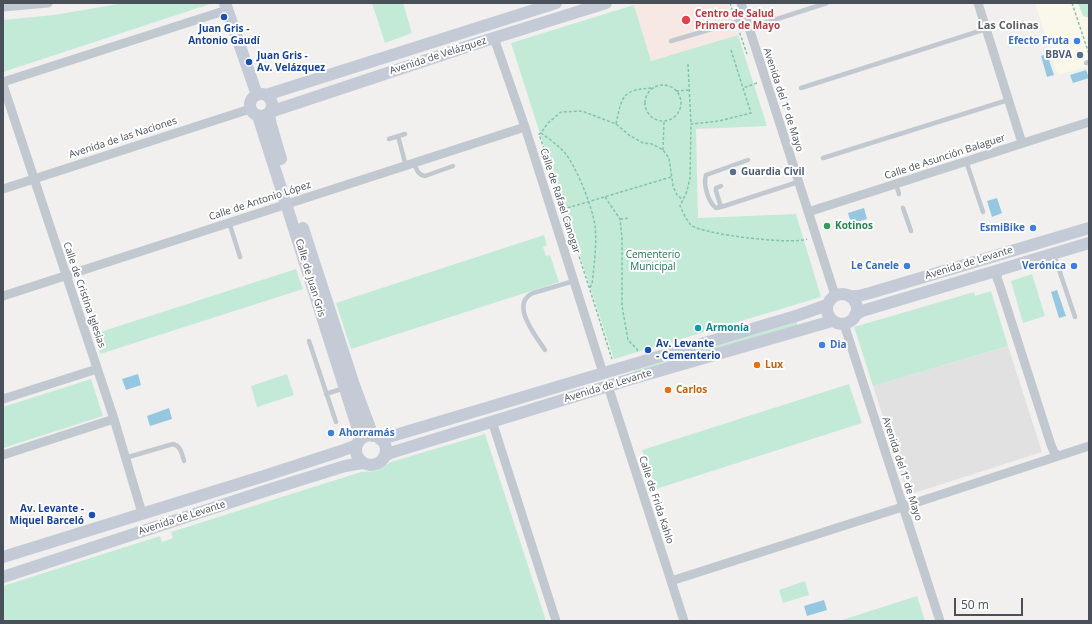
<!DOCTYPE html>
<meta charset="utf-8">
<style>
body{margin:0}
#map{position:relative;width:1092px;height:624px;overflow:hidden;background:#f1f0ef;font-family:"Open Sans",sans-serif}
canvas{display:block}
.frame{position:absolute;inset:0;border:4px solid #4a505a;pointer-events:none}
.scale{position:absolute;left:954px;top:598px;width:69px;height:18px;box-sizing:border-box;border:2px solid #4a505a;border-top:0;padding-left:5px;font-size:12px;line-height:14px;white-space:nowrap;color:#4a505a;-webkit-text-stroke:3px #fff;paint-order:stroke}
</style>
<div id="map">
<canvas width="1092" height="624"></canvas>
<div class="frame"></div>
<div class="scale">50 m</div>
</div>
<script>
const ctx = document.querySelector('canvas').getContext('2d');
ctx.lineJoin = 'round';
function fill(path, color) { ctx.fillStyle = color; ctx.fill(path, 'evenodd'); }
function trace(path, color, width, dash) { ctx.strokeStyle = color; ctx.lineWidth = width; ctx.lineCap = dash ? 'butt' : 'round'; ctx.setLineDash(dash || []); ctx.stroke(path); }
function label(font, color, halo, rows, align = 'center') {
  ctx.font = font + ' "Open Sans",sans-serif'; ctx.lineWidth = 4; ctx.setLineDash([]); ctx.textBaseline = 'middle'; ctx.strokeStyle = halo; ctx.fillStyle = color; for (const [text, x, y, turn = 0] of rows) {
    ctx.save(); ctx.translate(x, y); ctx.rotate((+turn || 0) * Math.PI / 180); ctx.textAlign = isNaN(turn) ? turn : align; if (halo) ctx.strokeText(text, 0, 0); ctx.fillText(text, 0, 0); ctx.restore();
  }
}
fill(new Path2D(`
 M1035,3H1089V66L1058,75Z`), '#faf8eb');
fill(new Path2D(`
 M1008,346L1042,452L908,495L873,386Z`), '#e2e1e1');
fill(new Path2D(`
 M639,3H728L738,35L650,61L634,5Z`), '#f8e8e3');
fill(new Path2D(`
 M124,3H210V4L3,72V20L54,15Z
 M372,3H403L412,33L385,43Z
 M1078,3H1089V18L1083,16Z
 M634,5L651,61L738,35L767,126L696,129L698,218L796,214L821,297L614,359L588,281L564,203L543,143L511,43Z
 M544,235L547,245L543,247L546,256L550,255L559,282L351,349L336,303Z
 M296,269L303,289L100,354L94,334Z
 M1032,274L1045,316L1023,323L1011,281Z
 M991,291L1008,346L873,386L854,327L974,292L975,296Z
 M797,322V325L634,373L633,371Z
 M287,374L294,395L257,407L251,386Z
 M91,379L103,416L3,448V407Z
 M849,384L862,423L656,489L642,450Z
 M485,434L546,621H3V586L160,536L162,542L173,538L171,532L361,472L376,471L391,462Z
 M805,581L809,595L783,603L779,590Z
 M917,596L925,621H839Z`), '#c3ead7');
fill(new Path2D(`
 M1047,54L1054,75L1047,77L1041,56Z
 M1086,70L1089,78L1073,83L1070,75Z
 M997,198L1002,213L992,217L987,201Z
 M864,208L867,219L851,224L848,213Z
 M1057,290L1066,316L1059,318L1051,292Z
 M138,374L141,385L126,390L122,379Z
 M169,408L172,419L150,426L147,416Z
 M824,600L827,610L807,616L804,606Z`), '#96c7e1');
trace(new Path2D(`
 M730,3L734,16
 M1072,3L1089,54
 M738,28L747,54
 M731,50L743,88
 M688,64L691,124
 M757,83L743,88L751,113L719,121L691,124L690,178L687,191L680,206C683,212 686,220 691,225C704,235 793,245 807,239
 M645 103a18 18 0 1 1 36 0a18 18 0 1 1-36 0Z
 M676,91L689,90
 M616,124C622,96 622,89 654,88
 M541,133C549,139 558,145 565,153C576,166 593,208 595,226C597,245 594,265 592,284L589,289
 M663,150L664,121
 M671,177L564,209L539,134L541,133L548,123L561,112L582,111L616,124L629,135L643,143L652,144L663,150L669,158L673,186L677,195L682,199
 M605,197L620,219L622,238V306L628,340L637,349L638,352
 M564,209L612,359
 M620,219L630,218`), '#7fc4ac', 1.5, [3, 2]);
trace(new Path2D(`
 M749,28L827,3
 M671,41L746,19
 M1086,63L1089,62
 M801,88L986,29
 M398,136L406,166
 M389,139L405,134
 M823,158L1008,100
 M748,160L706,175C703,184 708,202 716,208L721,207L798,182
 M966,161L983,212
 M414,163C417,170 417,174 425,176L453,166
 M896,184L899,194
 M721,207L716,191V188L721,186
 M903,208L911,231
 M229,222L240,257
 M1054,255L1075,317
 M309,341L336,422
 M545,350C536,336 509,304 533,293L574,281
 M326,394L344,388
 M125,458L173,444C181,446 182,454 184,461`), '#c2c8cf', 4.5);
trace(new Path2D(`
 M741,3L835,295
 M978,3L1022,143
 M3,7L48,3
 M494,38L525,127L603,373
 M3,82L227,10
 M3,85L114,419L142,513
 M3,189L250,109
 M808,212L1089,122
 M998,270L997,278L1000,286L1051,445L1054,452L1058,456
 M3,296L525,127
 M844,324L940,621
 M608,386L684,621
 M3,399L97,369
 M492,421L556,621
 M3,455L114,419
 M671,581L921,501L1089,446`), '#c2c8cf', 9);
trace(new Path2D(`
 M225,3L257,95
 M250 105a11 11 0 1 1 22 0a11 11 0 1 1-22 0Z
 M266,95L556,3
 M270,112L481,42L606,3
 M269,114L271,125L281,159
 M258,116L361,439
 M303,228L354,385L373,436
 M827 309a15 15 0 1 1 30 0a15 15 0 1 1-30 0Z
 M849,296H858L870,293L1089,228
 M855,315L862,311L1089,243
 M356 450a15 15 0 1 1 30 0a15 15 0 1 1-30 0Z
 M380,439L392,436L799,315L827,305
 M385,456L390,453L631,379L832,321
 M3,557L264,476L341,451L357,445
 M3,577L268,490L345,466L362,463`), '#c4cad6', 12);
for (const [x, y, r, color] of [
 [224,17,4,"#1a4fb4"],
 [686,20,5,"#e0444e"],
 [1077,41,4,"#3f7fe0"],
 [1080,55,4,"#5c6f8a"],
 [249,62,4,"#1a4fb4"],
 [733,172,4,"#5c6f8a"],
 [827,226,4,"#2e9e5b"],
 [1033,228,4,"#3f7fe0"],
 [907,266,4,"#3f7fe0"],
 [1074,266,4,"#3f7fe0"],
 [698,328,4,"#0f9aa8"],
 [822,345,4,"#3f7fe0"],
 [648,350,4,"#1a4fb4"],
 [757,365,4,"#e8710a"],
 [668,390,4,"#e8710a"],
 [331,433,4,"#3f7fe0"],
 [92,515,4,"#1a4fb4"]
]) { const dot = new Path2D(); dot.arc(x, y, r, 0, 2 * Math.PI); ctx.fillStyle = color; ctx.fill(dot); trace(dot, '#fff', 1.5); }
label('bold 10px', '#be3a42', '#fff', [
 ["Centro de Salud",695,14],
 ["Primero de Mayo",695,26]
], 'left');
label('bold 10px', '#164399', '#fff', [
 ["Juan Gris -",224,29,"center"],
 ["Antonio Gaudí",224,41,"center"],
 ["Juan Gris -",257,56],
 ["Av. Velázquez",257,68],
 ["Av. Levante",656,344],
 ["- Cementerio",656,356],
 ["Av. Levante -",84,509,"right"],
 ["Miquel Barceló",84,521,"right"]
], 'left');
label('bold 10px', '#366cbe', '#fff', [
 ["Efecto Fruta",1069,41],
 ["EsmiBike",1025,228],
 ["Le Canele",899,266],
 ["Verónica",1066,266],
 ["Dia",830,345,"left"],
 ["Ahorramás",339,433,"left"]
], 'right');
label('bold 10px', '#4e5e75', '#fff', [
 ["BBVA",1072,55],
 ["Guardia Civil",741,172,"left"]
], 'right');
label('10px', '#4a505a', '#fff', [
 ["Avenida de Velázquez",438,56,-18],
 ["Avenida del 1º de Mayo",783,100,72],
 ["Avenida de las Naciones",123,138,-18],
 ["Calle de Asunción Balaguer",945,157,-18],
 ["Calle de Antonio López",260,201,-18],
 ["Calle de Rafael Canogar",560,201,72],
 ["Avenida de Levante",969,263,-17],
 ["Calle de Juan Gris",310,278,73],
 ["Calle de Cristina Iglesias",84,295,71],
 ["Avenida de Levante",608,386,-17],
 ["Avenida del 1º de Mayo",902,469,72],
 ["Calle de Frida Kahlo",656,500,72],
 ["Avenida de Levante",182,518,-18]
]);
label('bold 10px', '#27864d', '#fff', [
 ["Kotinos",835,226]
], 'left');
label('10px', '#227356', '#fff', [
 ["Cementerio",653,255],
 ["Municipal",653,267]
]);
label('bold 10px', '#0d838f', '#fff', [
 ["Armonía",706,328]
], 'left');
label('bold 10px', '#c56008', '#fff', [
 ["Lux",765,365],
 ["Carlos",676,390]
], 'left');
label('bold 11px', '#5d5f63', '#fff', [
 ["Las Colinas",1008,26]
]);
</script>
